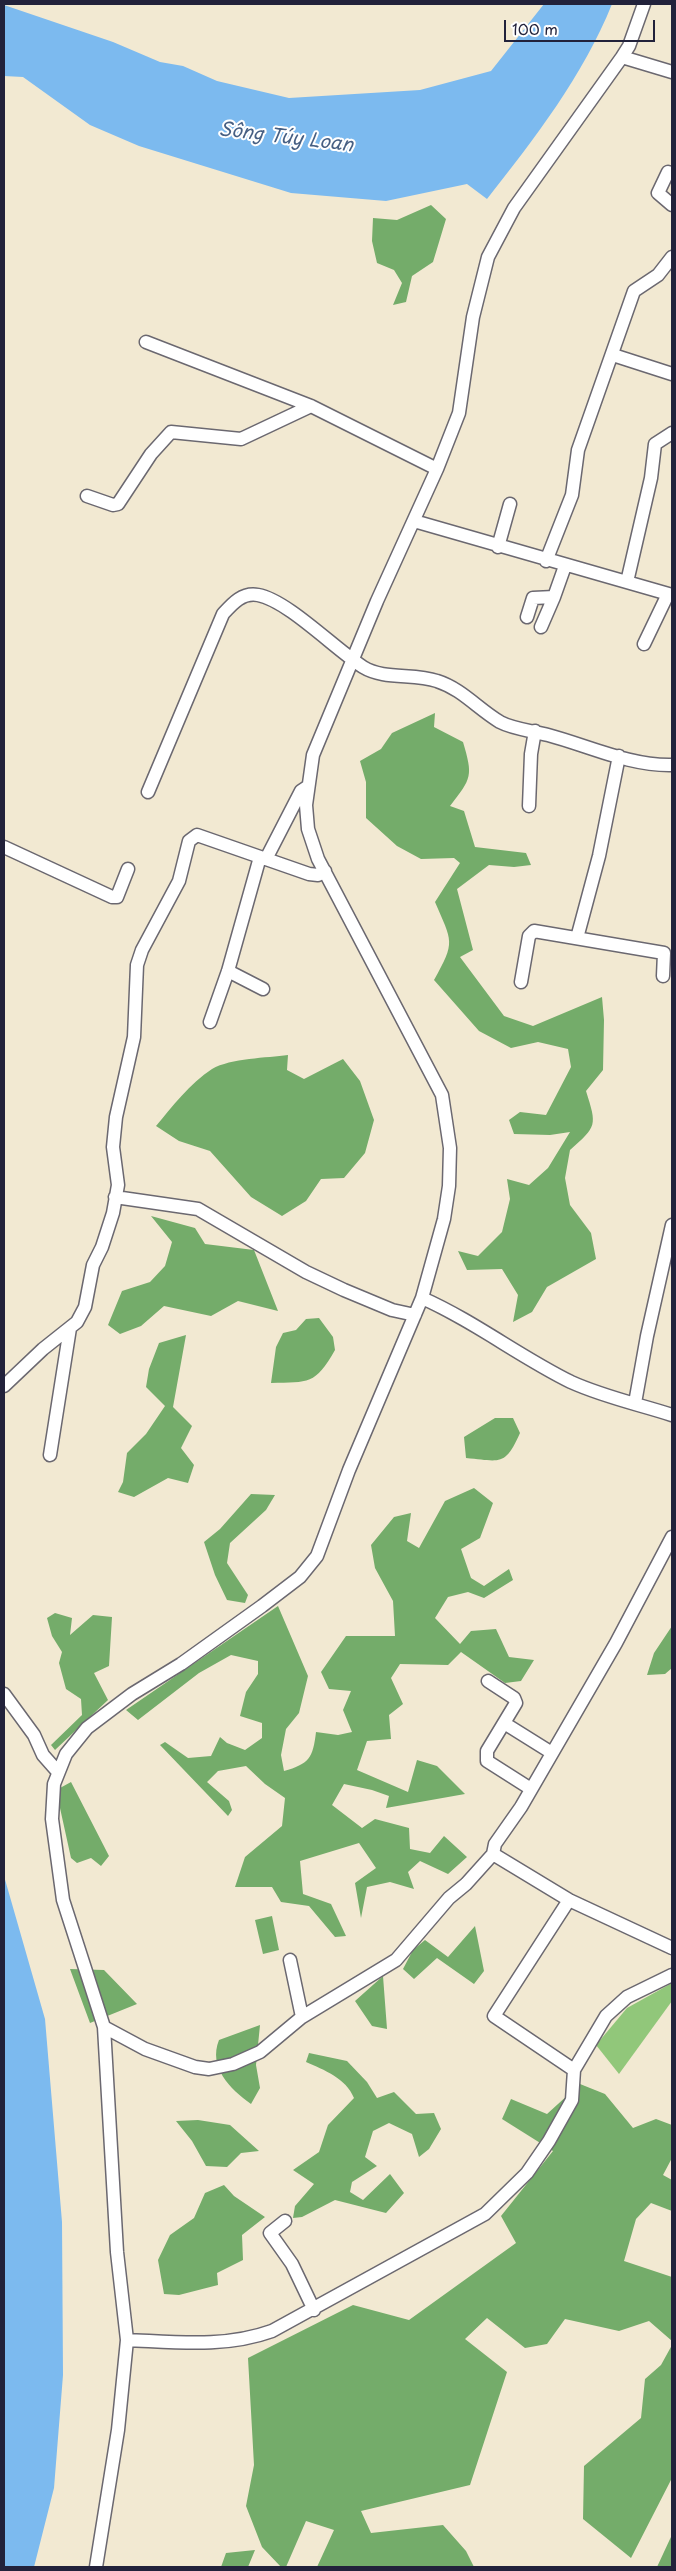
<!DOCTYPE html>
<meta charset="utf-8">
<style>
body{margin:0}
#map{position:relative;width:676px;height:2571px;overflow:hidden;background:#f2e9d2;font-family:"Playpen Sans",sans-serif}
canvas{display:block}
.frame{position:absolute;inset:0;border:5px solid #22223b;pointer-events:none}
.scale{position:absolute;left:504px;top:20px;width:151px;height:22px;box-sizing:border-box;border:2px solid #22223b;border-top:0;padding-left:6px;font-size:15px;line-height:18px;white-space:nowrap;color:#22223b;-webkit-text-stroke:4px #fff;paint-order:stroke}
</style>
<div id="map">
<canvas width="676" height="2571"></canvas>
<div class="frame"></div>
<div class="scale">100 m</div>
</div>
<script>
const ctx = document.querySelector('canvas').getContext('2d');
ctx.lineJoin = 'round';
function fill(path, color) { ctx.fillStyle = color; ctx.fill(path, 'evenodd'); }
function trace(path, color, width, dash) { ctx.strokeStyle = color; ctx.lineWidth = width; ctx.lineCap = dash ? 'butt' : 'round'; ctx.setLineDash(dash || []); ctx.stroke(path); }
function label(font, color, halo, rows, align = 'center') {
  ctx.font = font + ' "Playpen Sans",sans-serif'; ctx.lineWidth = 4; ctx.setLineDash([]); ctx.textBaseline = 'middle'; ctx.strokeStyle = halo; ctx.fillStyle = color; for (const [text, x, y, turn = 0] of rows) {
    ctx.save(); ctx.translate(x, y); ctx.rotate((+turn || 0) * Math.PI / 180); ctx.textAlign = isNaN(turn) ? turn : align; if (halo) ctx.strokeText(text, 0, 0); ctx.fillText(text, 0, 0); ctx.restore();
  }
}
fill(new Path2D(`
 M672,1983V2001L619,2074L596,2045L627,2008Z`), '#91c77a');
fill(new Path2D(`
 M431,205L446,219L433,262L412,276L406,302L393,305L402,283L394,270L377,263L372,241L373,218L397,220Z
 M435,713L434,727L463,742C473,776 472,778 450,806L464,811L475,847L526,853L531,865L514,867L489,865L457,889L473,950L460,957L504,1016L533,1026L602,997L604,1020L603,1070L586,1091C597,1126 597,1126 570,1150L565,1178L570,1205L591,1233L596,1259L547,1287L532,1312L513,1322L518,1295L502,1269L467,1270L458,1251L478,1256L502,1232L510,1199L507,1179L529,1185L548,1168L570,1132L550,1135L514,1134L509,1120L520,1112L546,1115L571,1067L568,1049L538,1042L511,1048L479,1031L434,980C456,941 452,942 435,902L460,863L454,858L421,859L397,846L366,818V782L360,761L381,749L392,733Z
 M288,1055L287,1070L304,1079L343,1059L360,1081L374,1120L365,1153L344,1178L321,1179L306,1201L282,1216L251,1197L210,1151L179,1141L156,1126C172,1107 190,1083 212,1069C231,1058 267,1058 288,1055Z
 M151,1216L195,1228L205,1244L254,1250L278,1311L238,1301L211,1316L164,1306L141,1326L120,1334L108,1325L122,1291L150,1282L165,1266L172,1242Z
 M319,1318L333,1337L335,1350C315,1385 309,1382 271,1383L276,1347L283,1333L296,1330L306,1319Z
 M186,1335L173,1407L192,1426L181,1448L194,1465L188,1483L168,1478L134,1497L118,1492L123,1482L127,1453L146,1434L165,1406L146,1387L149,1369L159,1343Z
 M495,1418H513L520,1433C505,1467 500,1461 466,1458L464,1437Z
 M474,1488L493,1503L480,1538L461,1549L471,1578L484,1586L509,1569L513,1580L484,1598L468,1592L448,1597L435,1618L460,1644L471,1631L496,1629L509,1657L534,1660L521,1681L505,1683L461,1652L448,1665L400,1664L391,1678L403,1704L389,1715L391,1739L367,1741L357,1770L408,1792L417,1760L437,1766L465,1794L386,1808L389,1796L372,1790L344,1784L332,1805L362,1828L375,1819L409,1828L410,1849L430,1853L444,1836L467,1857L448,1874L420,1861L408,1872L414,1889L390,1882L367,1887L361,1918L355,1883L376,1868L359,1843L300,1861L303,1894L331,1904L346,1936L335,1937L309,1906L281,1902L272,1887H235L245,1857L282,1826L285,1798L265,1784L246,1766L218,1771L207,1782L229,1801L232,1810L228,1816L160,1745L165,1742L188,1758L211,1756L220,1737L227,1743L245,1750L262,1738V1723L240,1716L246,1692L258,1674V1661L231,1655L199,1673L138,1720L126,1710L278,1606L308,1676L299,1713L286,1729L281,1755L284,1771C309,1764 313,1758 316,1732L338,1735L352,1732L343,1710L351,1691L329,1689L321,1672L346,1636H395L393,1601L375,1568L371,1545L394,1517L411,1513L407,1541L419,1548L445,1501Z
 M251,1494L275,1495L266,1510L230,1543L227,1563L248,1595L245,1603L227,1600L215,1575L204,1542L220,1529Z
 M55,1613L72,1618L70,1635L93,1615L112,1617L109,1666L94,1673L108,1700L55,1750L51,1745L82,1715L81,1699L66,1689L59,1663L62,1652L52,1636L47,1618Z
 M672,1626V1668L665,1674L647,1675L654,1653Z
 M71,1782L109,1856L101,1866L91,1858L77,1863L71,1858L60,1808V1788Z
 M272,1916L279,1950L263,1954L255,1920Z
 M475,1926L484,1971L474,1984L437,1958L414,1979L403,1969L413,1950L425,1940L448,1957Z
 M70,1969L104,1970L137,2004L90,2023Z
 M383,1976L387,2029L372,2026L355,2001Z
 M260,2025L256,2065L260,2088L251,2104C230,2089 208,2067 219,2040Z
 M309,2053L347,2061L367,2082L377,2098L394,2092L416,2114L434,2113L441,2129L429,2149L419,2157L412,2134L389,2123L373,2131L365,2157L377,2166L352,2182L350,2192L363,2200L390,2174L404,2193L386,2213L335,2200L302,2217L293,2218L295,2206L314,2184L293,2170L319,2152L328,2125L354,2098C346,2078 324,2070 306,2062Z
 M580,2084L605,2094L633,2128L656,2119L672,2125V2158L663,2175L672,2180V2211L651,2203L636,2219L624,2261L672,2277V2341L649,2321L619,2331L565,2319L547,2344L525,2348L487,2318L465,2339L507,2372L470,2485L361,2511L371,2533L443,2525L466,2551L474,2567H317L334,2530L306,2521L286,2567H281L262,2547L246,2506L254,2465L248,2358L353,2305L409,2320L516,2243L501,2216L553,2151L502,2119L511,2099L547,2114Z
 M198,2120L230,2125L259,2151L241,2153L227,2167L206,2166L192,2141L176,2121Z
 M224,2185L234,2196L265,2217L242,2235L243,2260L217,2273L218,2285L179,2295L164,2294L158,2260L170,2235L194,2218L205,2193Z
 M672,2345V2478L631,2558L583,2519L584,2466L641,2418L645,2379L661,2365Z
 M672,2535V2567H657L670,2539Z
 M255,2550L248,2567H221L226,2553Z`), '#74ac6a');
fill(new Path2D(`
 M544,4H612C583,76 535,138 487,199L467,184L386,201L291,193L139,146L90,125L23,77L4,76V5L113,42L160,62L183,66L217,81L289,98L420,90L491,71Z
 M4,1876L45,2019L62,2222L63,2375L54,2488L34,2567H4Z`), '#7cbaef');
const minor = new Path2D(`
 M622,57L672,72
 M668,172L658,193L672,205
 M146,342L311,406L437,469
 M613,355L672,374
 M87,496L113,505L118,504L151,454L171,432L241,439L311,406
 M414,521L672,595
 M498,547L510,504
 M546,561L572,495L578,450L634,291L658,275L672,257
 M627,582L651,478L655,444L672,433
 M527,617L533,598L554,597L565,566
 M541,627L554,597
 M644,644L668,594
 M148,792L223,614C232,604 242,592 258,595C287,600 335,649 363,667C384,680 414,673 437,681C462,689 478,709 500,722C513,729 533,731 548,735C589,746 630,766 672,765
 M529,806L531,754L535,731
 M4,847L112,897H117L128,869
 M266,859L301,791L307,787
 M577,938L599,856L619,756
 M228,971L263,989
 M521,982L529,936L534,931L664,953L663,976
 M210,1022L228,971L260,857
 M115,1197L198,1209L306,1272L344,1290L392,1310L415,1315
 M422,1298C474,1321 520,1357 571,1382C604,1397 638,1404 672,1415
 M4,1386L43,1349L77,1322L85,1307L93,1265L102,1247L113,1213L118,1185L113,1147L116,1117L134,1037L137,965L142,950L179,881L189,841L197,835L309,874L318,875L325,871
 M635,1403L647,1336L672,1225
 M50,1455L70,1328
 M488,1681L514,1698L516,1703L487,1751V1761L531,1789
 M4,1694L34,1735L43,1755L58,1772
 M504,1723L552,1753
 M493,1854L569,1900L672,1948
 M569,1900L494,2016L574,2070
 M290,1960L302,2017
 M104,2027L145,2049L195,2067L209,2069L233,2064L260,2052L302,2017L396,1960L449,1898L466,1884L493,1854L495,1844L521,1807L616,1643L672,1537
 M285,2221L270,2233L292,2264L314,2310
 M127,2340C176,2342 225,2348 272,2331L485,2214L527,2173L549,2141L572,2100L574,2070L606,2016L627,1997L672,1975
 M96,2567L118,2430L127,2340L117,2252L104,2027L63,1900L52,1819L54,1784L66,1754L87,1728L132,1694L181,1664L262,1606L300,1577L317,1556L349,1470L422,1298L444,1219L449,1186L450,1148L442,1095L318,859L308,829L306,805L313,755L377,601L437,469L459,413L473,317L488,257L514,208L622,57L629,46L644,4`);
trace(minor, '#6b6870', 15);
trace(minor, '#fff', 12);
label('italic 19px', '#465f83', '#fff', [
 ["Sông Túy Loan",286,138,7]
]);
</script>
